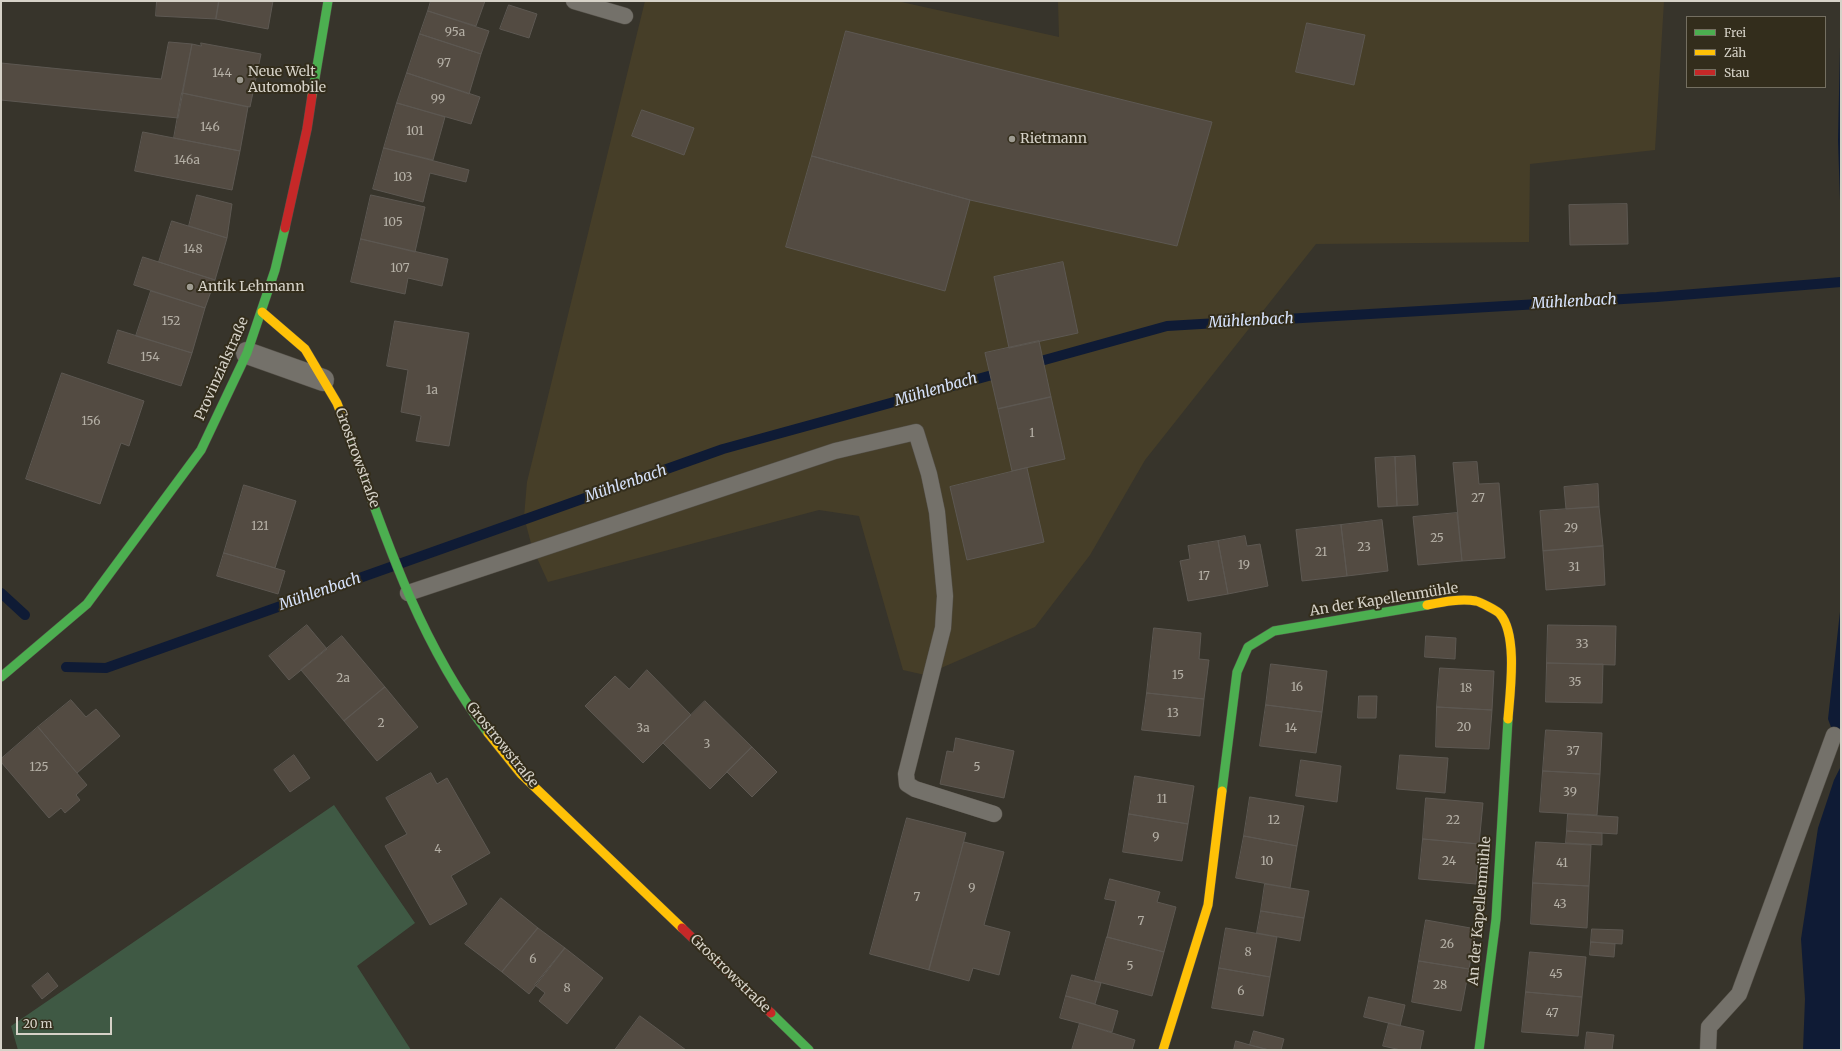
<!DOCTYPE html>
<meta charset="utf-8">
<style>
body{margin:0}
#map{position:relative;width:1842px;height:1051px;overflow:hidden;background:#37342b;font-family:Merriweather,serif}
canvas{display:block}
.frame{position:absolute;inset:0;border:2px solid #d6d2c8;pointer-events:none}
.legend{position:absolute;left:1686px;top:16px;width:140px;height:72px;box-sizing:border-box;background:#332d1c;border:1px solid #746f61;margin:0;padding:5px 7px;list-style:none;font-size:12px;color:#d6d2c8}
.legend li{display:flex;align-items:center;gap:8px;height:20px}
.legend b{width:20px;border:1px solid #746f61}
.scale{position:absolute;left:16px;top:1017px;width:96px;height:18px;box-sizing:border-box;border:2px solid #d6d2c8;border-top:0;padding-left:5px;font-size:12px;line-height:14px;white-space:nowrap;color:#d6d2c8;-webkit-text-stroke:3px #332d1c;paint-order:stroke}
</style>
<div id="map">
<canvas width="1842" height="1051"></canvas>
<div class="frame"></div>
<ul class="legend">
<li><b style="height:5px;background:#4caf50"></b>Frei</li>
<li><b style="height:5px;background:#ffc107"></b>Zäh</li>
<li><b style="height:5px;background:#c62828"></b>Stau</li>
</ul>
<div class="scale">20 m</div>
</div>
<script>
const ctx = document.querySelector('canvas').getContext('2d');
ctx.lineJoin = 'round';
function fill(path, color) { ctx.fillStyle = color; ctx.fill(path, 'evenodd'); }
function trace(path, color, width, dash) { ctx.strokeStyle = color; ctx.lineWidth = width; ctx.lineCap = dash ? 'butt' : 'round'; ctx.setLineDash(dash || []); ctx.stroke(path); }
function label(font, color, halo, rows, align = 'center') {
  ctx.font = font + ' Merriweather,serif'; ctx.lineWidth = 4; ctx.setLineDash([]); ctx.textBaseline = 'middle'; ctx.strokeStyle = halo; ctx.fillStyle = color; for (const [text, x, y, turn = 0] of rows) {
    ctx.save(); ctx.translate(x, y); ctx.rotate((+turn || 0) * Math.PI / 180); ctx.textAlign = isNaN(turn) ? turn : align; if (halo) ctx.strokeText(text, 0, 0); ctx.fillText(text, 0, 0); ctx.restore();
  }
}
fill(new Path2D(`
 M645,1H897L1059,37L1058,1H1664L1655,150L1530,164L1529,242L1316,244L1145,460L1090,555L1035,627L925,675L903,670L859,516L819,510L548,582L532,547L524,517L527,482Z`), '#463e28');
fill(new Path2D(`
 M334,805L415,923L357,966L411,1050H18L11,1026Z`), '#3f5944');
fill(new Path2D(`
 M1841,1V230L1838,140Z
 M1841,524V739L1834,735L1828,719L1840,612Z
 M1841,766V1050H1803L1805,999L1801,939L1818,828L1834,780Z`), '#0f1b35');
trace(new Path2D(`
 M1030,364L1167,326L1657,297L1841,282
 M1,593L25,615
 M66,667L106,668L723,449L1003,372`), '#0f1b35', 10);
const building = new Path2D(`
 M157,1H219L216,19L156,16Z
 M219,1H273L268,29L216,19Z
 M431,1H485L476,26L428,11Z
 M509,5L537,14L529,38L500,29Z
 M428,11L489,31L481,54L420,34Z
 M1307,23L1365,35L1354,85L1296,72Z
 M846,31L1212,122L1177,246L970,200L812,156Z
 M420,34L481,54L469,94L407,73Z
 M169,42L192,44L178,118L1,100V63L161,79Z
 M201,43L261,54L250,107L182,93L192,44L201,46Z
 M407,73L480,97L471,124L397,103Z
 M182,93L248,107L240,151L174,138Z
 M397,103L445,117L433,160L384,148Z
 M642,110L694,128L684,155L632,136Z
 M143,132L240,151L232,190L135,171Z
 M384,148L469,170L466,182L430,173L423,202L373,189Z
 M812,156L970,200L945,291L786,247Z
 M197,195L232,204L227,238L189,226Z
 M371,195L425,207L415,252L361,239Z
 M1627,204L1628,244L1570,245L1569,205Z
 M172,221L227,238L215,280L159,262Z
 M361,239L448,259L442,286L408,278L405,294L351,282Z
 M143,257L215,280L205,308L134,285Z
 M1063,262L1078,333L1009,348L994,277Z
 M151,291L205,308L192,353L136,336Z
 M395,321L469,333L449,446L416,441L421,416L401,412L408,370L387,366Z
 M118,330L192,353L181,386L108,363Z
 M1039,341L1051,397L998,409L985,353Z
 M62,373L144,401L129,446L121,443L100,504L26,479Z
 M1051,397L1065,459L1012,471L998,409Z
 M1415,456L1418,505L1397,506L1395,457Z
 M1395,457L1397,506L1378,507L1375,458Z
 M1477,462L1479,484L1499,483L1505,558L1462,561L1453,463Z
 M1027,468L1044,542L967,560L950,487Z
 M1598,484L1599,507L1566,509L1564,487Z
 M244,485L296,501L275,568L224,553Z
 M1599,507L1603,546L1543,551L1540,511Z
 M1457,513L1462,561L1418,565L1413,517Z
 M1382,520L1388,571L1347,576L1341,525Z
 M1341,525L1347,576L1302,581L1296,530Z
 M1245,536L1247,546L1260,544L1268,586L1228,594L1218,541Z
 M1218,541L1228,594L1188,601L1180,561L1190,559L1188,546Z
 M1603,546L1605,585L1546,590L1543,551Z
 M224,553L285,571L278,594L217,576Z
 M307,625L327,649L289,680L269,656Z
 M1548,625L1616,626L1615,665L1547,663Z
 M1154,628L1201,633L1199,659L1209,660L1204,699L1147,693Z
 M342,636L385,687L344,721L301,670Z
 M1426,636L1456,638L1455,659L1425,657Z
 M1547,663L1603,664L1602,703L1546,702Z
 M1271,664L1327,671L1322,712L1266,705Z
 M1440,668L1494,671L1492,710L1437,707Z
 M647,670L691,715L643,763L585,706L615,676L629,689Z
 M385,687L418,727L377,761L344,721Z
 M1147,693L1204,699L1200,736L1142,730Z
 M1359,696H1377L1376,718H1358Z
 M71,700L86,717L96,709L120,736L77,773L38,727Z
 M705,701L752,747L710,789L663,743Z
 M1266,705L1322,712L1316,753L1260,746Z
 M1437,707L1492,710L1489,749L1436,747Z
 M38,727L87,785L76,795L80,800L65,813L61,808L49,818L1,762V759Z
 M1546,730L1602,733L1600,774L1543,771Z
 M956,738L1014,751L1004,798L940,784L947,751L953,752Z
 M752,747L777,772L752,797L727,772Z
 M294,755L310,778L290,792L274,770Z
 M1400,755L1448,758L1445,793L1397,789Z
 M1301,760L1341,766L1337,802L1296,796Z
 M1543,771L1600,774L1597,815L1540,812Z
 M431,773L437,784L447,778L490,853L451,876L467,904L430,925L385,846L407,834L386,798Z
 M1135,776L1194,786L1188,824L1129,814Z
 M1250,797L1304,806L1297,846L1244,836Z
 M1426,798L1483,803L1479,844L1423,839Z
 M1129,814L1188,824L1182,861L1123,852Z
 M1568,814L1618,817L1617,834L1567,831Z
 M907,818L966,833L929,970L870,954Z
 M1567,831L1602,833V845L1566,843Z
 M1244,836L1297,846L1290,888L1236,878Z
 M1423,839L1479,844L1476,884L1419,879Z
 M964,842L1004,852L984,925L1010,932L999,975L973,968L969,981L929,970Z
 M1536,842L1591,845L1589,886L1533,883Z
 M1110,879L1160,892L1157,902L1176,907L1164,952L1107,937L1116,901L1105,899Z
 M1533,883L1589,886L1587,928L1531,924Z
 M1265,884L1309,891L1304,918L1261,911Z
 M501,898L538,928L502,972L465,944Z
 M1261,911L1304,918L1300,941L1257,933Z
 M1426,920L1476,929L1469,969L1419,961Z
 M538,928L565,948L529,994L502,972Z
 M1226,928L1277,937L1270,977L1219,968Z
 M1592,929L1623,930L1622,944L1591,942Z
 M1107,937L1164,952L1152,996L1095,981Z
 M1591,942L1615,944L1614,957L1590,955Z
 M565,948L603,978L567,1024L539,1001L545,993L535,985Z
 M1530,952L1586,957L1582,997L1526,992Z
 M1419,961L1469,969L1461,1011L1412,1002Z
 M1219,968L1270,977L1263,1016L1212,1008Z
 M48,973L58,986L42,999L32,986Z
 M1072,975L1101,983L1095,1004L1066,996Z
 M1526,992L1582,997L1578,1036L1522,1032Z
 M1066,996L1118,1011L1112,1032L1060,1018Z
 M1369,997L1405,1005L1400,1026L1364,1017Z
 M640,1016L686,1050H615Z
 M1080,1023L1135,1040L1132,1050H1072Z
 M1389,1023L1424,1031L1420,1050H1401L1383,1046Z
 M1254,1031L1284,1039L1281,1050H1269L1250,1045Z
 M1587,1032L1614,1035L1612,1050H1585Z
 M1236,1041L1250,1045L1269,1050H1234Z`);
fill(building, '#534b42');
trace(building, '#5d5852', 1);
const lane = new Path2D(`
 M574,1L625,16
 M408,593L835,451L916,432L929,474L937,512L945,596L943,628L906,774L907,784L915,789L994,814
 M1708,1050L1709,1027L1739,994L1834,735`);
const street = new Path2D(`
 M247,353L323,380`);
const fast = new Path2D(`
 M312,96L328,1
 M342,416C381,526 416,638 488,733
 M1,677L87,604L201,450L247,353L275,270L285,228
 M1222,791L1237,672L1248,647L1274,631L1427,605
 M771,1013L809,1050
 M1479,1050L1496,919L1508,719`);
const slow = new Path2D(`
 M262,312L305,349L337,403L342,416
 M1427,605C1442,602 1461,598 1476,601C1480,602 1498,611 1500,614C1518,635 1510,692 1508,719
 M488,733L521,774L682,928
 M1163,1050L1208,905L1222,791`);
const jam = new Path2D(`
 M285,228L307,129L312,96
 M682,928L771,1013`);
trace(lane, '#534f47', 17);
trace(street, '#534f47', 23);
trace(fast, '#534f47', 10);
trace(slow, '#534f47', 10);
trace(jam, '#534f47', 10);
trace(lane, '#74716a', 16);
trace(street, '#74716a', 22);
trace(fast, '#4caf50', 9);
trace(slow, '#ffc107', 9);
trace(jam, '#c62828', 9);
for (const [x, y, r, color] of [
 [240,80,4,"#9e9b91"],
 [1012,139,4,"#9e9b91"],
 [190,287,4,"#9e9b91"]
]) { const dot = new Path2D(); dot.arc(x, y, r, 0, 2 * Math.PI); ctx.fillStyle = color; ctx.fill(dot); trace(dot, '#332d1c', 1.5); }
label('12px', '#b5b0a6', null, [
 ["95a",455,33],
 ["97",444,64],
 ["144",222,74],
 ["99",438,100],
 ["146",210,128],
 ["101",415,132],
 ["146a",187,161],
 ["103",403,178],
 ["105",393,223],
 ["148",193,250],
 ["107",400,269],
 ["152",171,322],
 ["154",150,358],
 ["1a",432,391],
 ["156",91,422],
 ["1",1032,434],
 ["27",1478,499],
 ["121",260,527],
 ["29",1571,529],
 ["25",1437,539],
 ["23",1364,548],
 ["21",1321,553],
 ["19",1244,566],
 ["31",1574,568],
 ["17",1204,577],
 ["33",1582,645],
 ["15",1178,676],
 ["2a",343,679],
 ["35",1575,683],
 ["16",1297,688],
 ["18",1466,689],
 ["13",1173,714],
 ["2",381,724],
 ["20",1464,728],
 ["3a",643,729],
 ["14",1291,729],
 ["3",707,745],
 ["37",1573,752],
 ["125",39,768],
 ["5",977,768],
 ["39",1570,793],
 ["11",1162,800],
 ["12",1274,821],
 ["22",1453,821],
 ["9",1156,838],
 ["4",438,850],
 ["10",1267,862],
 ["24",1449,862],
 ["41",1562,864],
 ["9",972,889],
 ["7",917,898],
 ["43",1560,905],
 ["7",1141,922],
 ["26",1447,945],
 ["8",1248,953],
 ["6",533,960],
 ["5",1130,967],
 ["45",1556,975],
 ["28",1440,986],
 ["8",567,989],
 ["6",1241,992],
 ["47",1552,1014]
]);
label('14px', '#d6d2c8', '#332d1c', [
 ["Neue Welt",248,72],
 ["Automobile",248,88],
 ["Rietmann",1020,139],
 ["Antik Lehmann",198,287]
], 'left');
label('14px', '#d6d2c8', '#332d1c', [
 ["Provinzialstraße",222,369,-66],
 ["Grostrowstraße",357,458,70],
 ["An der Kapellenmühle",1384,600,-9],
 ["Grostrowstraße",502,745,51],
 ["An der Kapellenmühle",1480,911,-85],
 ["Grostrowstraße",730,974,44]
]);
label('italic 15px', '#d7e3fc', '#332d1c', [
 ["Mühlenbach",1574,302,-3],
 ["Mühlenbach",1251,321,-3],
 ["Mühlenbach",936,390,-16],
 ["Mühlenbach",626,484,-19],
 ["Mühlenbach",320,592,-19]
]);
</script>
